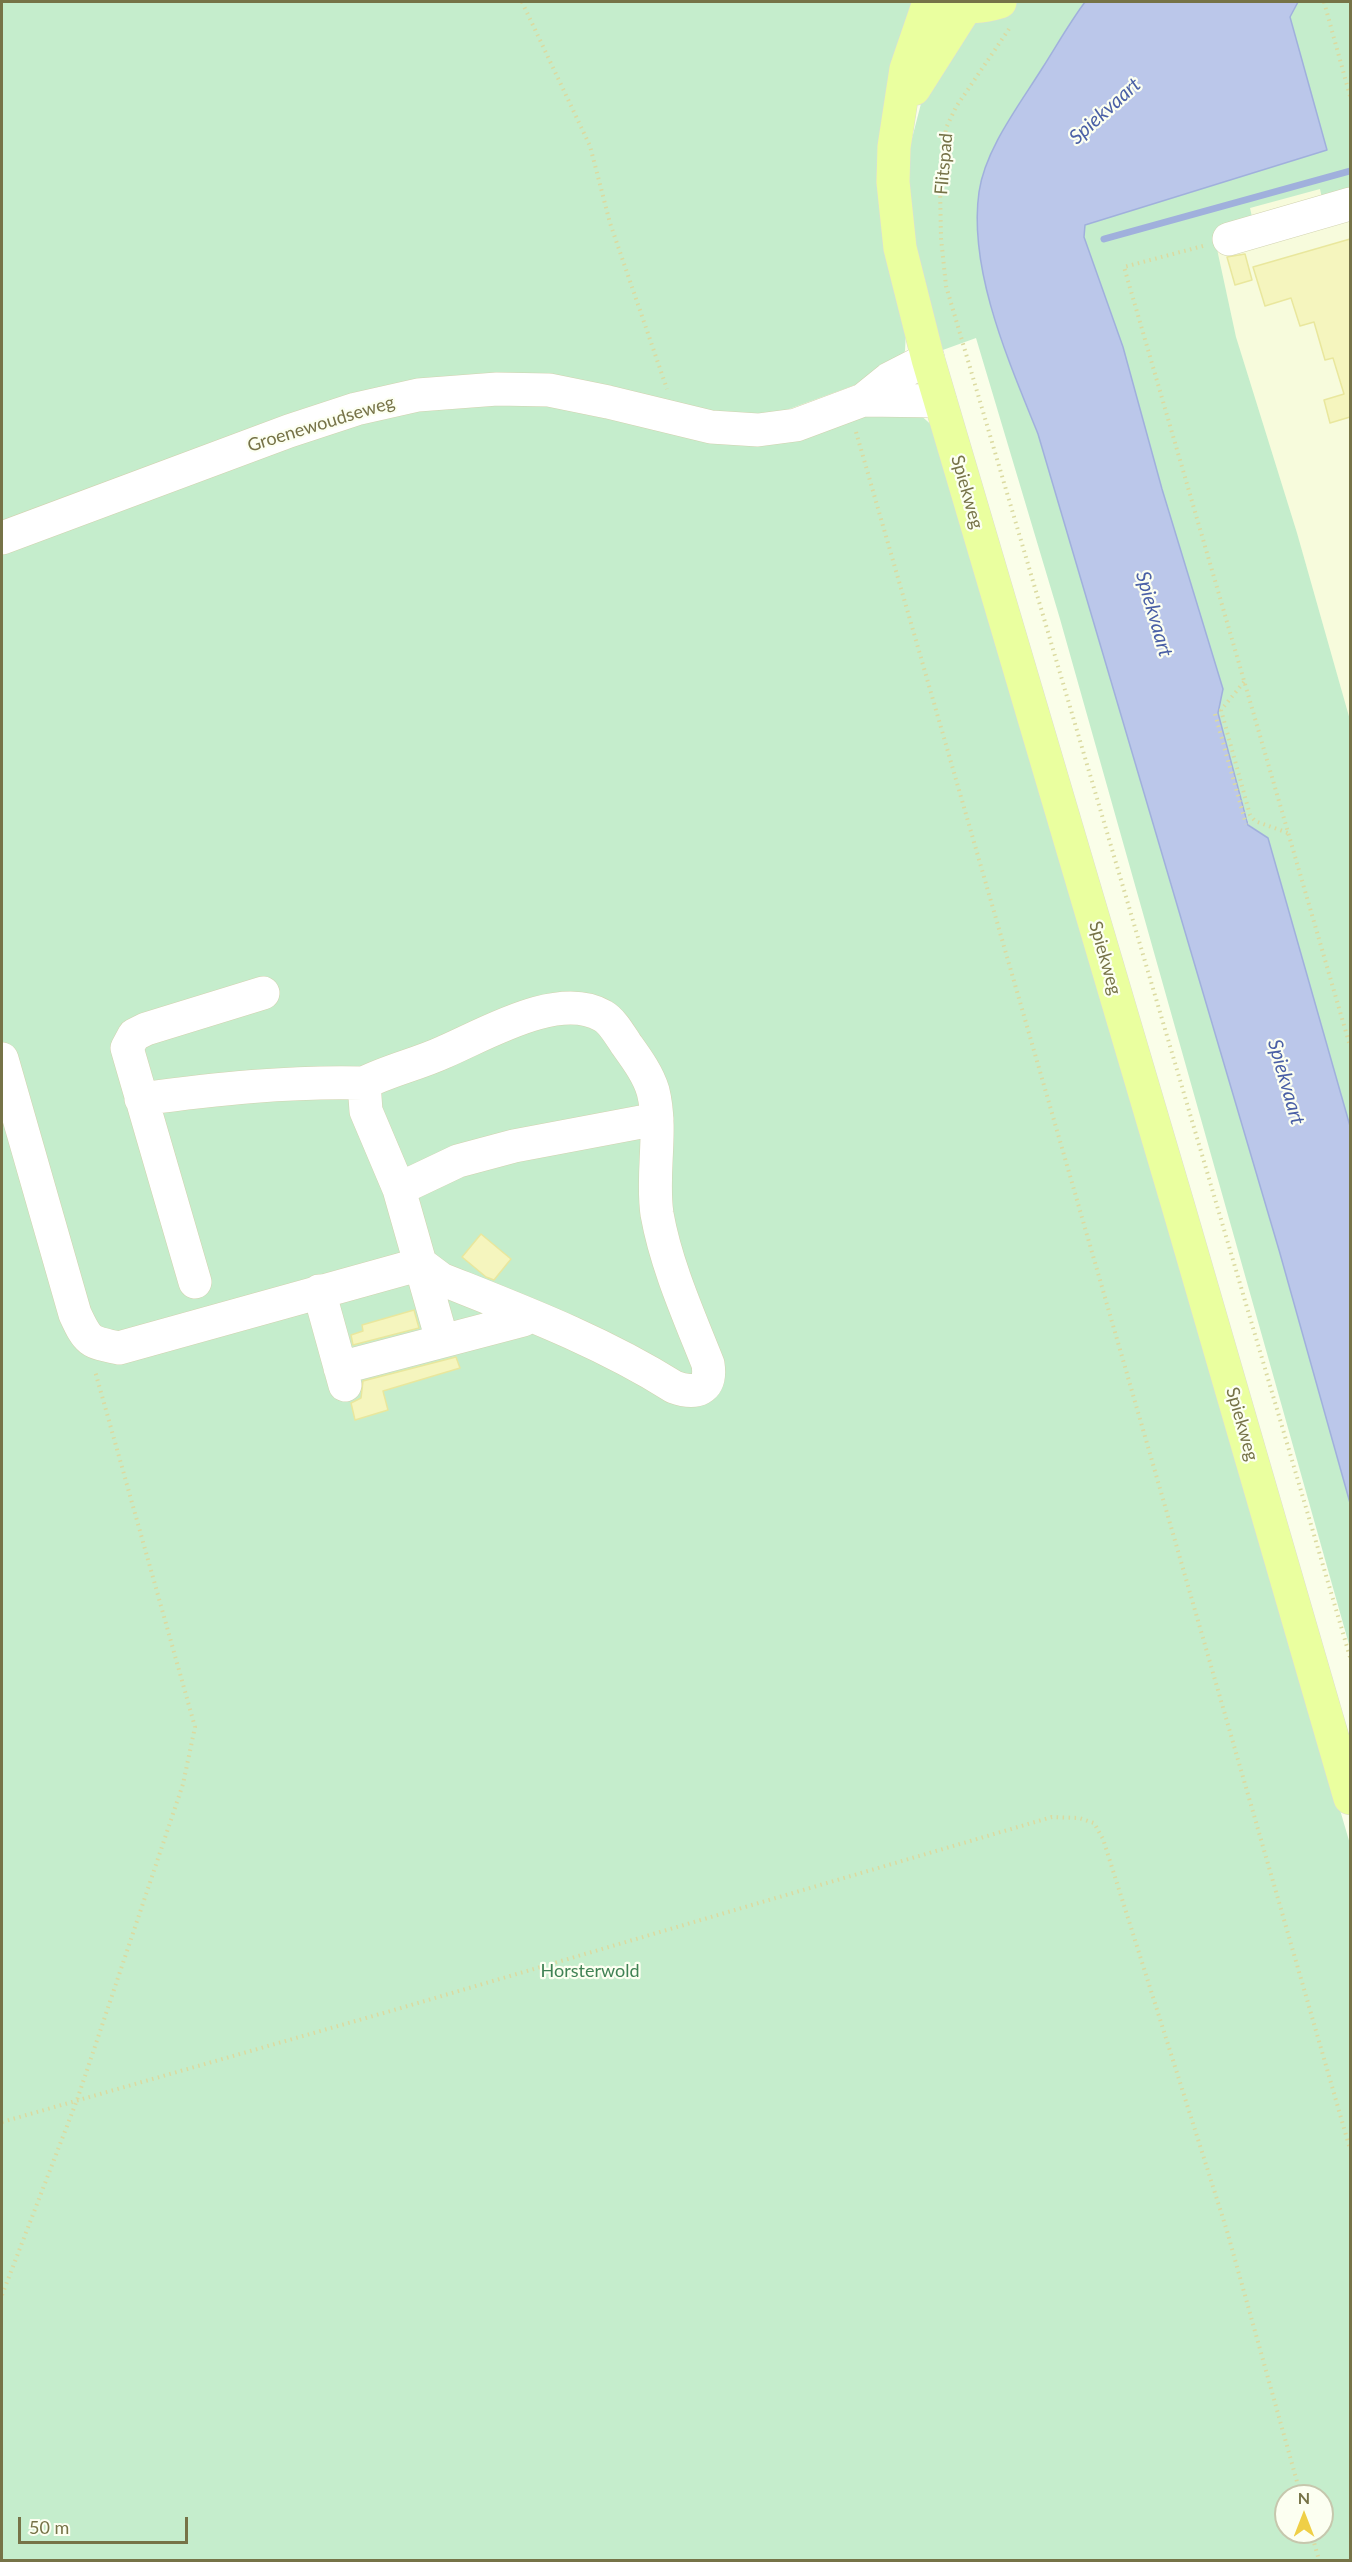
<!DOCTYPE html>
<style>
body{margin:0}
#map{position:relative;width:1352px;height:2562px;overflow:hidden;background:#fafee9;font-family:Lato,sans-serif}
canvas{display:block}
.frame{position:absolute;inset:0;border:3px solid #767347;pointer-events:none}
.north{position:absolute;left:1274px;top:2484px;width:60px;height:60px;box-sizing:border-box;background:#fcfff1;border:2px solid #c6c7ad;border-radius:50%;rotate:0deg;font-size:16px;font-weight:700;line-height:24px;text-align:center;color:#767347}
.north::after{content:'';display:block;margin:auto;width:21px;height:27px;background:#efcf46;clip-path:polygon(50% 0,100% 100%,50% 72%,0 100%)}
.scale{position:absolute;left:18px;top:2517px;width:170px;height:27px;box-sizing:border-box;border:3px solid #767347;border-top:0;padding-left:8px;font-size:18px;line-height:21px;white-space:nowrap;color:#767347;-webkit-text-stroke:4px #fcfff1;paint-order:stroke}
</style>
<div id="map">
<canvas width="1352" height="2562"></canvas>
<div class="frame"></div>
<div class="north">N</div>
<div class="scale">50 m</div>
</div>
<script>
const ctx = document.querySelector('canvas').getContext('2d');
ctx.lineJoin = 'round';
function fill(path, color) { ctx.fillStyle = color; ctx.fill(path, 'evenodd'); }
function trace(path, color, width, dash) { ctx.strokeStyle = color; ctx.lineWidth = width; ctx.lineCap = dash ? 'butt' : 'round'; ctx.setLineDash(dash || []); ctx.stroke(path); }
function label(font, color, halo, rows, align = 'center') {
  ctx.font = font + ' Lato,sans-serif'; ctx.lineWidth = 4.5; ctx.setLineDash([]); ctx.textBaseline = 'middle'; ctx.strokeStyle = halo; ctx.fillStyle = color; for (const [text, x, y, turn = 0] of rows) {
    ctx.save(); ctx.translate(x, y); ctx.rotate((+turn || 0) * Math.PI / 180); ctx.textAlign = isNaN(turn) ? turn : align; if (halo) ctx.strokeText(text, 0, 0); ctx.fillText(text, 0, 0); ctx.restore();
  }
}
fill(new Path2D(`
 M1350,125V1107L1083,219Z`), '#f7fbdc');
fill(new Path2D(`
 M2,2H922L903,61L906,330L905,351L896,365L874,378L781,412L886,409L917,412L936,429L1350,1844V2560H2ZM1286,2496H1322V2532H1286Z
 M1016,2H1085C1070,22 1057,45 1043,67C1020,104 985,149 979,192C968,270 1009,362 1038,434L1279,1250L1350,1503V1648L1060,619L976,338L940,351L907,206L909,150L924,92L970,20Z
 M1298,2H1350V199L1324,207L1320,189L1250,208L1254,226L1217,249L1236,337L1297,533L1350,720V1126L1268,838L1249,825L1217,713L1223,689L1162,489L1123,347L1084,237L1085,225L1327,150L1290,17Z`), '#c5edcc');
const water = new Path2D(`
 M1085,2H1298L1290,17L1327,150L1085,225L1084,237L1123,347L1162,489L1223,689L1218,713L1248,825L1268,838L1350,1126V1503L1279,1250L1038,434C1009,362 968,270 979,192C985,149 1020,104 1043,67C1057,45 1070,22 1085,2Z`);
fill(water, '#bbc7ea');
trace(water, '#a0b0dc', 1.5);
trace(new Path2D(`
 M1104,239L1350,171`), '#a0b0dc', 7);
const building = new Path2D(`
 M1350,239V417L1330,423L1324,400L1344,394L1333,358L1325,360L1314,322L1300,326L1291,298L1265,306L1253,267Z
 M1245,254L1252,280L1235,285L1227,257Z
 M481,1234L511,1259L494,1280L486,1277L462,1257Z
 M414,1310L419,1328L353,1345L351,1335L363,1331L362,1325Z
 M456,1357L460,1368L383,1391L388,1410L355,1420L351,1403L361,1398L363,1381Z`);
fill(building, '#f5f5be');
trace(building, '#e9e79d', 1.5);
const minor = new Path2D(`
 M1229,239L1350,204
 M863,400L940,401
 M2,538L289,431L356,409L418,395L497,389L549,390L608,402L711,427L758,430L796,425L863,400L889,379L928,359
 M2,1059L75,1314C88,1342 89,1342 119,1348L421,1264L441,1279C521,1311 601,1341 674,1387C696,1395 712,1390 708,1364C689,1316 666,1265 657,1214C651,1173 663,1131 653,1091C648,1074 636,1058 626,1044C620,1035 612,1021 603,1016C559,990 486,1034 444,1052C418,1064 390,1070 364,1083L366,1111L399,1189L442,1340
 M141,1099C215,1089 290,1081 364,1083
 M399,1189L458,1161L514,1146L657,1119
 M195,1282L127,1048L134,1035L146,1029L263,993
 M319,1291L345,1385
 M340,1368L523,1320L530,1315`);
const major = new Path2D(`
 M929,2L906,69L894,147L893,182L900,248L928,359L1179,1209L1350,1798
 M951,2C968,9 983,7 1000,2
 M914,89L966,7`);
trace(minor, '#d2d3b0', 34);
trace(major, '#deddd3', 34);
trace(new Path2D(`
 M522,2L590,146L610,223L667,389
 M1324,2L1350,96
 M1009,29L956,107L946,128L940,186L941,238L946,286L1350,1657
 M1203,246L1124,267L1350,1046
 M856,432L1350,2149
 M1244,682L1221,710L1250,815L1255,821L1288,833
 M1215,714L1246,824
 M2,2122L394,2010L1052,1817L1079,1818L1094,1823L1103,1839L1227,2231L1301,2496
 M2,2295L77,2100L183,1784L195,1727L95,1371
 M1311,2532L1319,2560`), '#dbdaa0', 4, [1.5, 4.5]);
trace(minor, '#fff', 33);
trace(major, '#eaff9f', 33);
label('18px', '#767347', '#fcfff1', [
 ["Flitspad",944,164,-85],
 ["Groenewoudseweg",321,424,-17],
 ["Spiekweg",967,492,74],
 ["Spiekweg",1105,958,74],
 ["Spiekweg",1242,1424,74]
]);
label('18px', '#408254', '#fcfff1', [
 ["Horsterwold",590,1971]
]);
label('italic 20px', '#4a60a6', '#fcfff1', [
 ["Spiekvaart",1105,111,-42],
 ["Spiekvaart",1154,614,74],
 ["Spiekvaart",1286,1082,74]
]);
</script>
